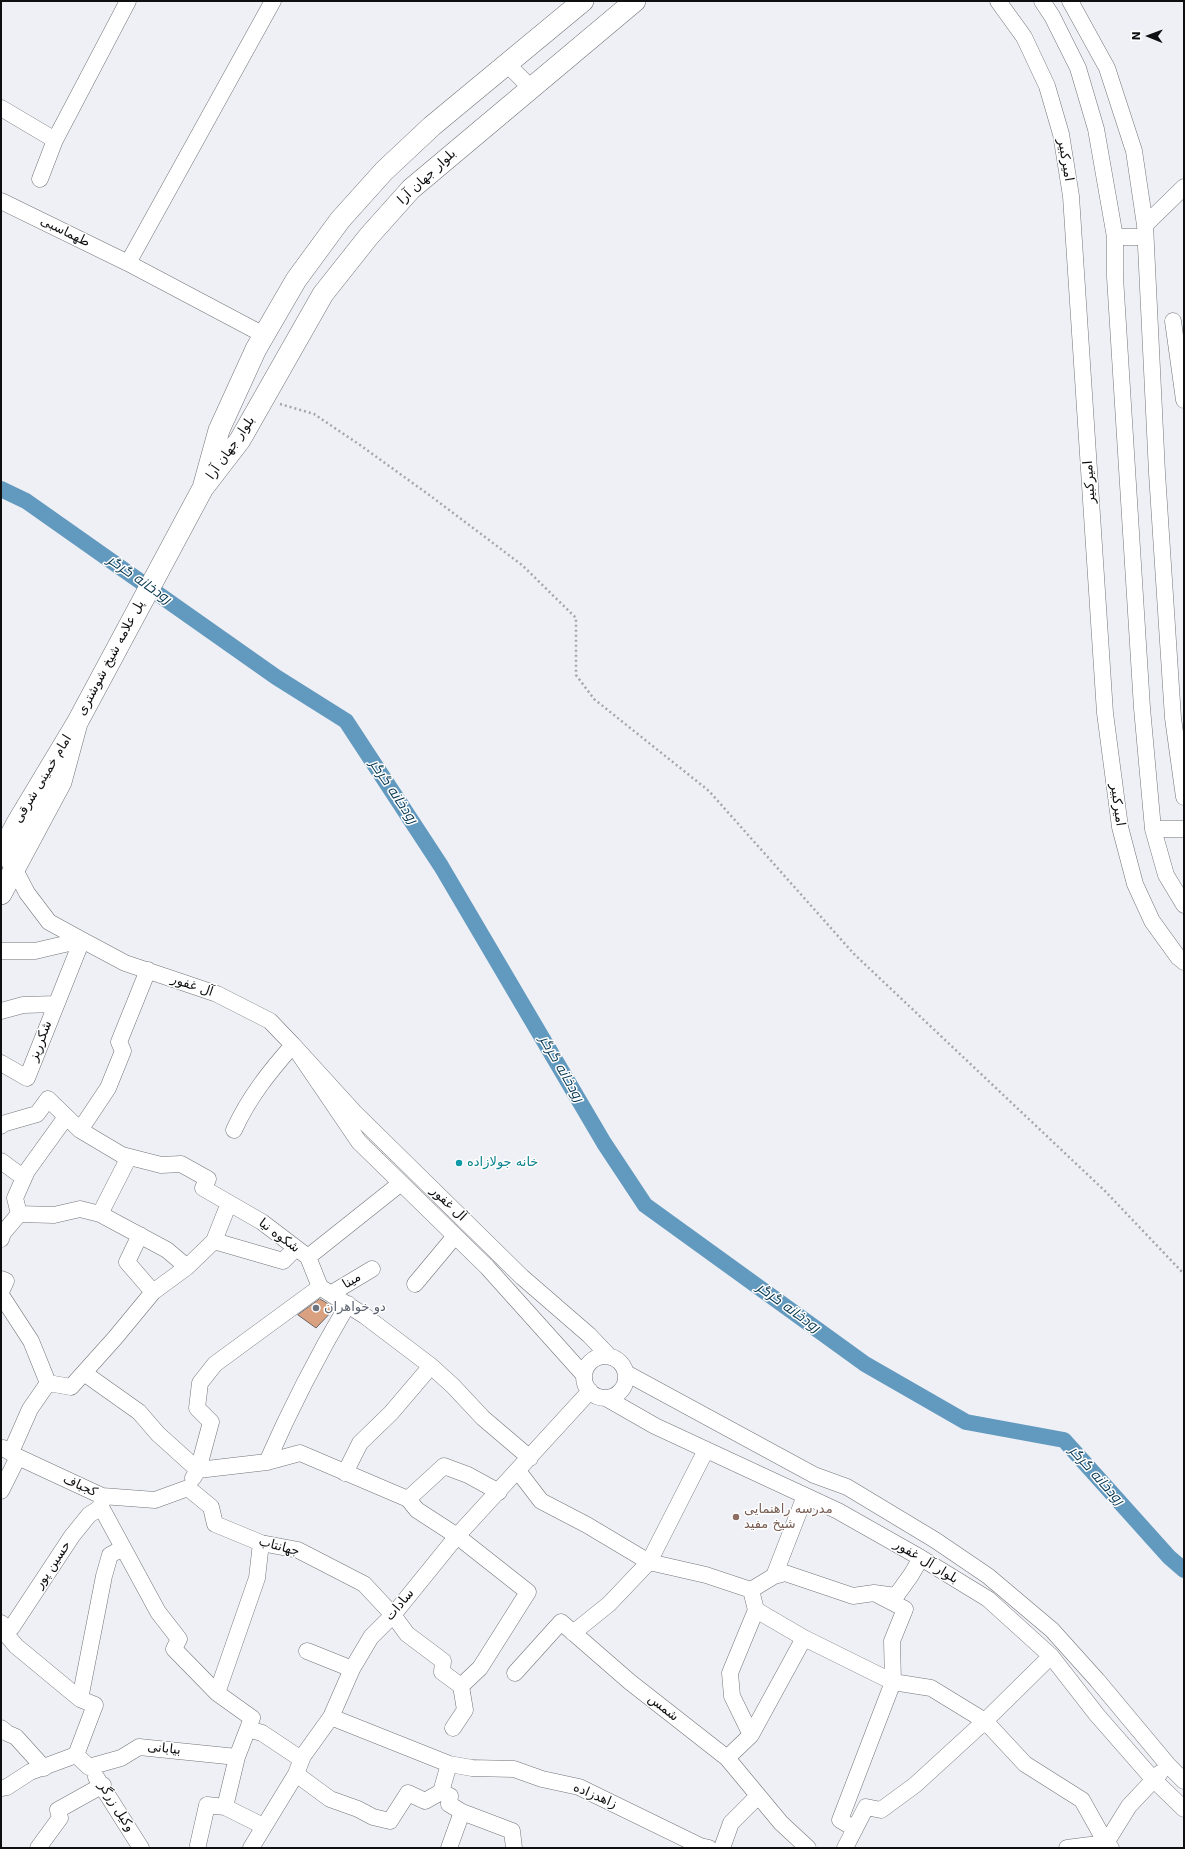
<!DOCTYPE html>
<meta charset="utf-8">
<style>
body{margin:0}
#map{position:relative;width:1185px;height:1849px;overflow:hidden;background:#eef0f5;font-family:"DejaVu Sans",sans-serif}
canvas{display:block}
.frame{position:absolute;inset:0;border:2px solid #0e0f11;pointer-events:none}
.north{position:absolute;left:1129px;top:16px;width:40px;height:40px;-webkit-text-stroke:3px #fff;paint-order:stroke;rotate:271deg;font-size:11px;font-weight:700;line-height:16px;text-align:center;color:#0e0f11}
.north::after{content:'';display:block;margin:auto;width:14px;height:18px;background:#0e0f11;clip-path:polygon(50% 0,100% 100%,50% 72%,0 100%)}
</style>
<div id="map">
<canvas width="1185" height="1849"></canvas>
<div class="frame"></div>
<div class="north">N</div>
</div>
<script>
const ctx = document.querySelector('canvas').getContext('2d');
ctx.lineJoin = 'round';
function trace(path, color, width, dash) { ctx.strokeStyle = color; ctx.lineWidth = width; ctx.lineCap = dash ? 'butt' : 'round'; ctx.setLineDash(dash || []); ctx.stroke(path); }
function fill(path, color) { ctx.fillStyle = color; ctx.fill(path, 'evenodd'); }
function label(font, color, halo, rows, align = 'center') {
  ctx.font = font + ' "DejaVu Sans",Cairo,sans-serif'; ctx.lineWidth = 3; ctx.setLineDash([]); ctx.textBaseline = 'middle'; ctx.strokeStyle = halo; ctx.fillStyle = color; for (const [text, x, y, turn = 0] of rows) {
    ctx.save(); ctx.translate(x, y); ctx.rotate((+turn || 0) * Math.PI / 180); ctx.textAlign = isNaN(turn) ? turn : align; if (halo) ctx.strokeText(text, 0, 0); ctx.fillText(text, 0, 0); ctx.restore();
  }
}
trace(new Path2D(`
 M1,489L26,501L276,677L346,721L441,866L604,1143L645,1205L865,1364L966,1422L1064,1440L1169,1557L1184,1570`), '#6299bf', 16);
const building = new Path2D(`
 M320,1299L335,1308L316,1328L298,1315Z`);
fill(building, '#daa181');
trace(building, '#6a6563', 1);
const minor = new Path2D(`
 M998,1L1024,37L1047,86L1061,134L1071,196L1105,713L1120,827L1135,884L1152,921L1178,957L1184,962
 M1042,1L1052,16L1078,68L1096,129L1115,237V277L1142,708L1153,829L1166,875L1184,905
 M1070,1L1107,68L1134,151L1145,225L1157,473L1173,718L1184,797
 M507,64L531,88
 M1,108L55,140
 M40,179L55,140L128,1
 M1,201L128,263
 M1145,225L1184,187
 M1115,237H1144
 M1173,321L1184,400
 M264,335L128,263L273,1
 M1153,829H1184
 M1,951H35L82,940L49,922L27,893L14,868L9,862
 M1,1011L23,1005L56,1004
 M1,1063L27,1078L82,940L125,963L217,994L270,1021L293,1045C270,1071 249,1097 234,1130
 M66,1117L27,1171L15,1198L19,1214L54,1215L80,1209L100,1214
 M1,1126L2,1124L37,1114L48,1099L80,1130L122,1155L161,1165L181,1164L208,1179L203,1188L262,1222L308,1257L320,1287L365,1316L431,1366L453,1386L483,1418L530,1458
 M80,1130L108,1088L123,1051L119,1042L148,970
 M129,1157L100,1214L167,1250L187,1267
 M1,1161L24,1178
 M229,1203L214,1241L283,1261L296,1248
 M140,1235L127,1262L153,1292
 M1,1239L3,1233L19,1214
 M308,1257L401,1183
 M1,1279L6,1281L1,1292
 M415,1284L455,1236
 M332,1293L372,1269
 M1,1295L31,1341L48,1383
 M584 1377a21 21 0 1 1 42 0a21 21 0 1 1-42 0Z
 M84,1373L139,1412L158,1434L198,1470
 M626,1373L814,1475L847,1487L935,1540L988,1576L1052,1630L1097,1680L1168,1765L1184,1781
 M584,1375L487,1267L359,1142L293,1045L354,1112L522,1277L589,1335L610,1357
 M606,1398L655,1426L838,1511L921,1558L988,1599L1051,1656L1097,1715L1153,1779L1184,1809
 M3,1448L18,1457L102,1496L155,1500L188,1488
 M11,1452L30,1409L48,1383L71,1387L115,1338L153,1292L187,1267L214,1241
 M267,1462C291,1407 318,1355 348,1304
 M198,1470L267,1462L300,1453L408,1499L417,1510L457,1536L528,1592L480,1668L461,1686
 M518,1471L541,1501L587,1525L649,1562L706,1575L751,1590
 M345,1473L360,1443L391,1413L431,1366
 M193,1478L198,1470L211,1422L197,1408L200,1383L215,1364L320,1287
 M188,1488L211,1507L215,1524L261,1543L298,1550L364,1584L393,1615L407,1634L443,1661L442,1672L461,1686L465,1710L453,1728
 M1,1491L18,1457
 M805,1496L774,1576L751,1590L756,1610L804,1638L893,1682L931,1688L985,1721L915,1785L881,1810L866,1807L845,1848
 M408,1499L444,1466L468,1475L499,1492
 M101,1507L158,1612L179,1639L174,1649L217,1693L252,1718L237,1757L225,1807L207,1805L198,1845
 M774,1576L785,1573L853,1596L874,1593
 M1,1623L5,1627V1633L16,1646L80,1699L104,1576L110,1555L123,1548
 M1,1630L5,1627H12L72,1536L89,1515L101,1507L102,1496
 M573,1633L609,1604L649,1562L706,1450
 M307,1651L352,1669
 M1051,1656L985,1721L1025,1764L1082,1800L1106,1843L1067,1848
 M515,1673L561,1622L630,1682L727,1758L781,1823L808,1848
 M217,1693L257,1578L261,1543
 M331,1717L449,1764
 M1,1728L7,1733L16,1737L44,1768
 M248,1729L262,1733L301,1759
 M751,1735L732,1696L730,1673L756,1610
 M76,1755L89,1767L121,1758L139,1747L237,1757
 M727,1758L751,1735L804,1638
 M296,1774L330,1799L358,1809L373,1817L390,1821L408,1793L425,1801L441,1792
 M96,1777L141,1848
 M1,1788L7,1787L30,1772L76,1755L95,1705L80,1699
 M225,1807L263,1826
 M855,1829L840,1820L893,1682L892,1641L905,1609L874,1593L896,1596L911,1575L921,1558
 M38,1848L60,1818L58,1810L103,1785
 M251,1848L296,1774L303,1756L331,1717L352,1669L371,1637L393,1615L457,1536L590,1391
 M449,1848L462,1812
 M514,1848L512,1831L462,1812L449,1804L450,1796L441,1792L449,1764L472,1768L514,1769L542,1779L579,1787L700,1846L709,1848
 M722,1848L731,1823L758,1796
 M1111,1848L1106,1843L1129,1806L1160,1773`);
const major = new Path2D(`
 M583,1L432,126L384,171L340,220L296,280L256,349L219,430L203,488L240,440L323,294L369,236L411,189L635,1
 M77,723L203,488
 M1,853L17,823L77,723L61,782L1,894`);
trace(minor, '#727478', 17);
trace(major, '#727478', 22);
trace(new Path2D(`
 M280,404L314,414L360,445L432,497L522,565L576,618V675L594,699L709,791L854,954L1105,1191L1184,1274`), '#a4a6aa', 2.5, [2, 3]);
trace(minor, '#fff', 16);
trace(major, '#fff', 21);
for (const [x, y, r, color] of [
 [459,1163,4,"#0f9aa8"],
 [316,1308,4,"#6b7280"],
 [736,1517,4,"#8d6e63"]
]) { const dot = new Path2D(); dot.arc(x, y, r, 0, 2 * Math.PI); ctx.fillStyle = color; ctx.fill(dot); trace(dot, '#fff', 1.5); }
label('13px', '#0e0f11', '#fff', [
 ["امیرکبیر",1065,160,80],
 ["بلوار جهان آرا",427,177,-43],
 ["طهماسبی",65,232,26],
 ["بلوار جهان آرا",231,448,-55],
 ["امیرکبیر",1090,482,-94],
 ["پل علامه شیخ شوشتری",111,658,-62],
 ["امام خمینی شرقی",43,779,-59],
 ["امیرکبیر",1117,805,82],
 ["آل غفور",192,986,19],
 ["شکرریز",41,1041,-69],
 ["آل غفور",448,1204,44],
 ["شکوه نیا",279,1236,37],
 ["مینا",352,1281,-32],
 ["کجباف",80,1486,25],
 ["جهانتاب",279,1547,15],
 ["بلوار آل غفور",926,1562,31],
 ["حسین پور",53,1565,-56],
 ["سادات",400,1605,-50],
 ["شمس",663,1708,38],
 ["بیابانی",164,1749,6],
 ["زاهدزاده",595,1796,23],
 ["وکیل زرگر",116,1807,58]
]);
label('13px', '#0d838f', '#fff', [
 ["خانه جولازاده",467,1163]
], 'left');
label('13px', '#5b616d', '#fff', [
 ["دو خواهران",324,1308]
], 'left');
label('13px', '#785e54', '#fff', [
 ["مدرسه راهنمایی",744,1510],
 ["شیخ مفید",744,1525]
], 'left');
label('italic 14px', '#04344e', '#fff', [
 ["رودخانه گرگر",139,580,35],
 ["رودخانه گرگر",393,792,56],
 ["رودخانه گرگر",561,1069,60],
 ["رودخانه گرگر",788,1308,36],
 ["رودخانه گرگر",1096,1476,48]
]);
</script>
